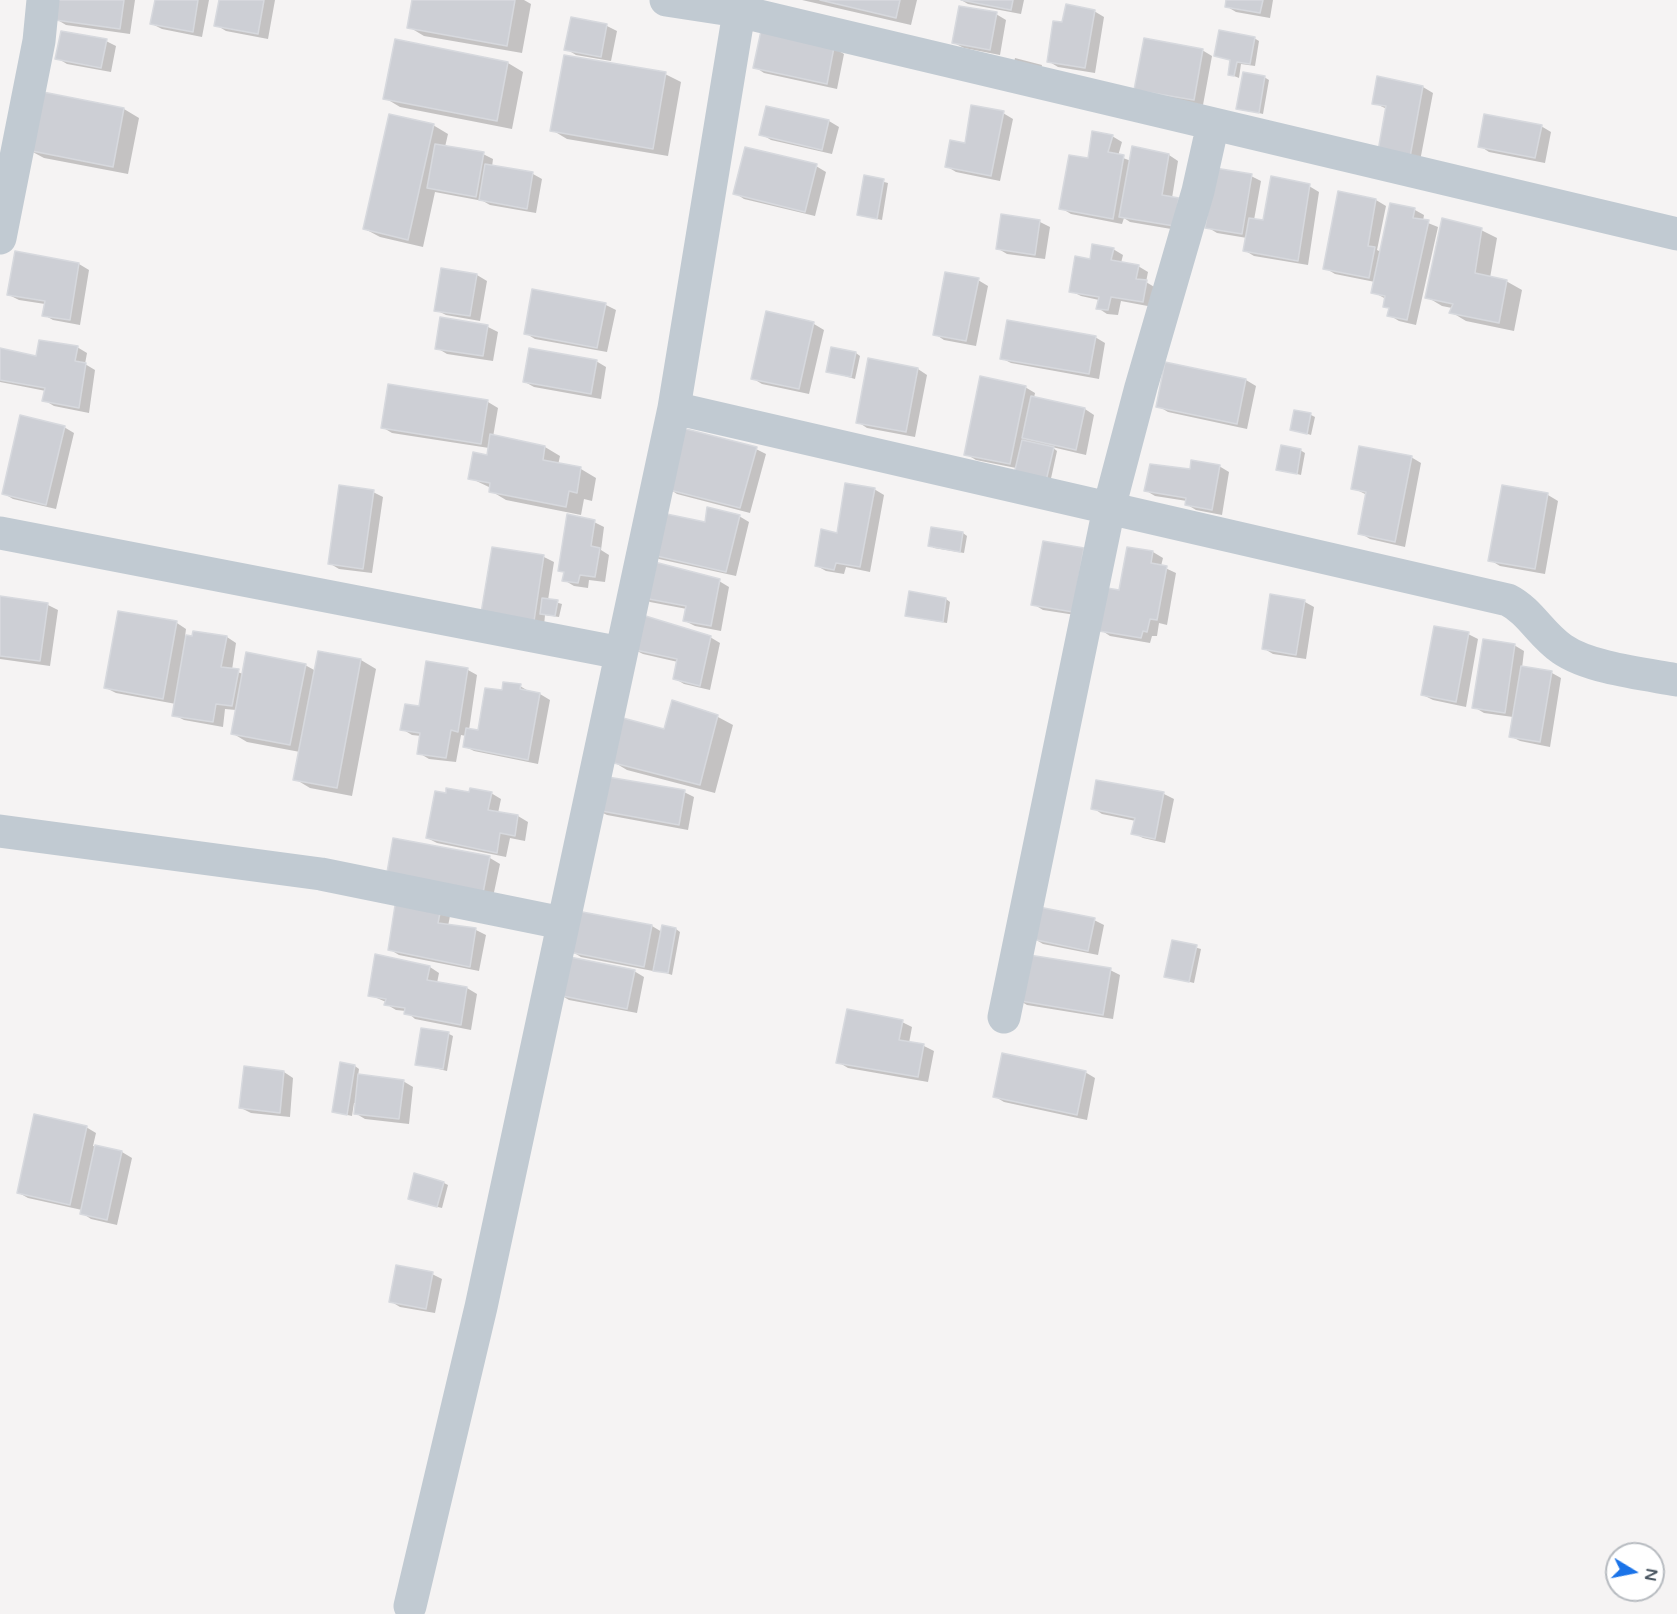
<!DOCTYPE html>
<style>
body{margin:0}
#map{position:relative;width:1677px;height:1614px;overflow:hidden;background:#f5f3f3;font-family:"Varela Round",sans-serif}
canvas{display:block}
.north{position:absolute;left:1605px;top:1542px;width:60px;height:60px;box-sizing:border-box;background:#fff;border:2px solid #b7bbc0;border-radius:50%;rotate:100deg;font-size:16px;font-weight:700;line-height:24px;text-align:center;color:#4a5661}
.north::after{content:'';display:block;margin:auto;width:21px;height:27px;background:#1a73e8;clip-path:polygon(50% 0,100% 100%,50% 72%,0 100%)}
</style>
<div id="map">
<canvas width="1677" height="1614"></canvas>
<div class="north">N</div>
</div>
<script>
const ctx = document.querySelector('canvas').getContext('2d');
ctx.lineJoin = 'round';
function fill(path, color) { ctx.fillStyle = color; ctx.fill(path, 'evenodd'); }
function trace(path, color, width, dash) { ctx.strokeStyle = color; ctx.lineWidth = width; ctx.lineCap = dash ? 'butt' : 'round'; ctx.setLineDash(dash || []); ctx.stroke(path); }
fill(new Path2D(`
 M59,0H135L130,34L66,25L56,19Z
 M156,0H209L202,37L162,29L152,24Z
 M220,0H275L268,39L226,31L216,25Z
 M414,0H524L531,4L522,53L424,36L409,27Z
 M802,0H917L911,25Z
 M961,0H1024L1021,14L968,4Z
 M1227,0H1273L1270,18L1236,12L1226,6Z
 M1094,11L1104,17L1095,73L1058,67L1048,61L1064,24Z
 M996,14L1006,20L1000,55L964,48L954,43Z
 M572,19L607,26L617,31L611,61L576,55L566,49Z
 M1254,38L1259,41L1255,66L1241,64L1239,78L1229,74L1232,61L1215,56Z
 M106,41L116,46L111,72L67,64L57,58Z
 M396,41L508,63L523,72L512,129L400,107L385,98Z
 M834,48L844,54L837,89L764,73L755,67Z
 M1202,50L1212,56L1203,105L1146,94Z
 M1015,58L1042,65L1039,79L1012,72Z
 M665,74L681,82L668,156L567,139L552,130Z
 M1264,77L1269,80L1263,114L1238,108Z
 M1423,87L1433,93L1420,161L1390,155L1387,109L1374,103Z
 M39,93L124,109L139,118L128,174L44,158L29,150Z
 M768,107L829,121L839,127L832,154L771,140L761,134Z
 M1003,113L1013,119L1000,181L956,172L946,166L966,144Z
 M433,125L448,134L445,147L483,154L493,159L492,167L533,174L542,179L536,213L490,205L483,201L435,192L423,247L380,237L365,229Z
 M1541,126L1551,132L1545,163L1489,152L1480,146Z
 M1112,136L1122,142L1118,156L1131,161L1169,155L1178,161L1172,198L1183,231L1130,222L1124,218L1122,224L1071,214L1061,208L1090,160Z
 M816,166L826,172L815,216L744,199L735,193Z
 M1251,176L1261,181L1254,220L1264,222L1309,186L1319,192L1308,265L1254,256L1244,250L1247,238L1217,233L1207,227Z
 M865,177L888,183L882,220L858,215Z
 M1339,193L1376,200L1386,206L1377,250L1381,252L1415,210L1424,215L1423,221L1438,227L1416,325L1399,321L1389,315L1390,309L1385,306L1386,299L1373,292L1375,282L1335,274L1325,268Z
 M1002,215L1040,222L1050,227L1045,259L1007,254L997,248Z
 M1481,230L1497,238L1490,278L1506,281L1522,290L1514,331L1466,321L1451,312L1452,308L1442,306L1427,297Z
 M1113,249L1123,255L1121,263L1138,266L1148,272L1146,282L1156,288L1153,307L1121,301L1118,315L1107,314L1098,308L1099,300L1081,296L1071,291L1091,260Z
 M79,264L89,270L80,325L53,320L44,315L45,304L19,300L9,295Z
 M477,275L487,281L480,321L446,315L436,310Z
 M978,280L988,286L976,346L944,340L935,334Z
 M533,291L606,305L616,310L607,352L535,339L525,333Z
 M767,313L814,324L824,330L809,394L762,384L752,378Z
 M442,319L488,327L498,332L493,361L447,354L437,348Z
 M1095,337L1105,343L1099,379L1011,363L1001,358Z
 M77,347L87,353L85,364L95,370L89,413L54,406L44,400L46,391L0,382V350L38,358Z
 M856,353L860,356L855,379L827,371Z
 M596,361L606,367L601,399L534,387L525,382Z
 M918,369L927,375L915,437L867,428L858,422Z
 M1246,380L1256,386L1247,429L1168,412L1158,406Z
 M389,386L488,402L498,408L493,437L545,447L560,456L558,465L581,469L596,478L592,501L584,499L581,515L506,500L491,491V488L470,478L488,456L489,448L392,433L382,427Z
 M1025,387L1035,393L1034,398L1085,409L1094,415L1086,455L1052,447L1057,451L1050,483L1016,468L976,460L966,454Z
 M1311,415L1315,417L1311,435L1292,429Z
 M64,427L74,433L56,509L13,499L3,493Z
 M756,449L766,454L750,513L677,494L668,488Z
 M1300,450L1305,453L1301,475L1278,469Z
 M1411,457L1421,463L1405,547L1370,539L1360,533L1367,495L1353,488Z
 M1219,466L1229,472L1222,515L1196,510L1186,504L1187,501L1155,496L1145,490L1191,471Z
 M1503,487L1548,495L1558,501L1545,574L1500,566L1490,560Z
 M874,489L884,495L870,572L846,567L844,574L826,571L817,566L838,534Z
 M373,492L383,497L372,573L339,569L329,563Z
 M739,516L749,522L736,576L659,559L649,554L706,524Z
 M594,522L604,527L601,550L609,555L605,582L589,580L588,588L574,586L564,580L565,573L560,570Z
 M963,533L967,536L964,553L934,548L930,545Z
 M1044,543L1082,616L1043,610L1033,604Z
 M493,549L544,557L554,562L548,600L562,604L559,617L545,615L544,626L493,618Z
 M1153,552L1163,558L1161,566L1176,573L1167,625L1159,623L1157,636H1152L1150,643L1110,636L1101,630L1120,591Z
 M719,581L729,587L721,631L695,626L685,621L687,609L650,602L640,596Z
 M910,593L946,599L950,602L947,623L911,617L907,615Z
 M0,598L48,605L58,610L50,666L0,659Z
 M1305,602L1314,607L1306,659L1273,654L1263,648Z
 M177,623L186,629L185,637H227L236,643L232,670L243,674L305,665L316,671L361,660L376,669L352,796L310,788L295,779L300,752L247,742L232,733L236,710L225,709L223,727L184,720L174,715L176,704L116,693L106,688Z
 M1468,634L1478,639L1466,707L1433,700L1423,695Z
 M710,637L720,643L710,690L684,684L674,678L678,662L643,654L633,649Z
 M1514,645L1524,651L1522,668L1552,673L1561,678L1550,747L1520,741L1510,736L1513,717L1484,713L1474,707Z
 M468,670L477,675L469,730L480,731L520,686L530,692L540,694L550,700L538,764L474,751L464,746L466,736L461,735L456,762L429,759L419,753L421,736L412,735L402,729L420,707Z
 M718,717L733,725L715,793L627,770L612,761L665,731Z
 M1097,782L1164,794L1174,799L1165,843L1143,838L1133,833L1136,821L1102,814L1093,808Z
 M684,792L694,797L688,830L607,815L597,810Z
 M470,793H491L501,799L498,813L518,816L528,822L525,841L510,838L506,857L437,843L427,838Z
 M395,839L490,858L500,864L493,897Z
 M397,901L450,916L448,926L476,930L486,935L479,971L399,955L389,949Z
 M1094,920L1104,925L1098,955L1043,944L1033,938Z
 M652,926L662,932L676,929L680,932L672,975L654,969L653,971L581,957L571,951Z
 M1173,941L1201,949L1194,983L1165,976Z
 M430,967L439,973L437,983L467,988L477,994L471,1030L415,1019L406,1011L396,1010L386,1004V1002L370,995Z
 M1110,970L1120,975L1113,1019L1027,1005L1017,999Z
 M634,971L644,977L637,1013L569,1000L559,994Z
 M902,1022L912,1027L909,1043L924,1046L934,1051L928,1082L848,1068L838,1062Z
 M449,1034L453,1036L447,1071L417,1064Z
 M355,1066L359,1069L358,1076L403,1081L413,1087L409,1124L365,1119L355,1113L356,1103H354L352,1116L334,1112Z
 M284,1072L293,1078L290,1117L251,1113L241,1108Z
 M1085,1072L1095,1078L1087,1120L1004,1102L994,1096Z
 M86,1127L96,1133L93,1146L122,1152L132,1158L117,1225L91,1219L82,1213V1210L28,1198L19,1193Z
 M444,1183L448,1185L442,1208L414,1201Z
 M432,1274L442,1279L435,1313L400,1307L390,1301Z`), '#0003');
const building = new Path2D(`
 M58,0H124L120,29L55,20Z
 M155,0H198L193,32L150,24Z
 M219,0H264L258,34L214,26Z
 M412,0H515L507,46L407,28Z
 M820,0H900L896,18Z
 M961,0H1013L1011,10Z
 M1226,0H1263L1260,13L1225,7Z
 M1066,4L1095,10L1085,68L1047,62L1053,21L1062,22Z
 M959,6L997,12L990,50L952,43Z
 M571,17L607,24L601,57L564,50Z
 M1219,30L1255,37L1250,64L1237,62L1234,76L1228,75L1230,60L1214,56Z
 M61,31L107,39L101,68L55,59Z
 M761,31L834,47L827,84L753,68Z
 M1144,38L1203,49L1194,100L1134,90Z
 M395,39L508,62L497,121L383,99Z
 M564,55L666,72L653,149L550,131Z
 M1243,72L1265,76L1259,113L1236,109Z
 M1377,76L1423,86L1410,157L1378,151L1386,106L1372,104Z
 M38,91L124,108L113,167L27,150Z
 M971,105L1004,111L991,176L945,167L950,140L965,143Z
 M766,106L829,120L822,150L759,135Z
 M389,114L434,124L408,240L363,229Z
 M1484,114L1542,125L1535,158L1478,147Z
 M1092,131L1113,135L1108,152L1124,155L1113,219L1059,209L1069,155L1088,158Z
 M435,144L484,152L476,197L427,188Z
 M1132,146L1169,154L1162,195L1179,198L1174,226L1119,217Z
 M745,147L817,164L805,212L733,194Z
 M485,164L533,172L527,209L479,200Z
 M1215,168L1252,174L1242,234L1205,228Z
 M864,175L884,179L877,219L857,215Z
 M1271,176L1310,184L1298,261L1243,251L1249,218L1263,220Z
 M1338,191L1376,199L1368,246L1375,247L1369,278L1323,269Z
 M1390,203L1415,208L1413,218L1429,220L1407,320L1387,316L1389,308L1383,307L1385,296L1371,293Z
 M1001,214L1040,220L1035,255L996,249Z
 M1442,218L1482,228L1475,273L1507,280L1499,323L1449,313L1453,304L1425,298Z
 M1092,244L1114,248L1111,260L1139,265L1136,279L1147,280L1143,302L1111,297L1108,310L1096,309L1099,297L1069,292L1075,256L1090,259Z
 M15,251L79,263L70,320L42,316L45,301L7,295Z
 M441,268L477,274L470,316L434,311Z
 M945,272L979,278L966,341L933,335Z
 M532,289L606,303L597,348L524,334Z
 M766,311L814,322L799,389L751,379Z
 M440,317L488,325L483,356L435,349Z
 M1007,320L1096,336L1089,374L1000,359Z
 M39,340L78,346L75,361L86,363L79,408L42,401L45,388L0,380V348L36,356Z
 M831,347L856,352L851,377L826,372Z
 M529,348L597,360L591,394L523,382Z
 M868,358L918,368L906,432L856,423Z
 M1165,362L1246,379L1237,424L1156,407Z
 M980,376L1026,386L1010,464L964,455Z
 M388,384L488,400L481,444L381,428Z
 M1031,396L1085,408L1076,450L1022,438Z
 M1294,410L1311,413L1307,434L1290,430Z
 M20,415L65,426L46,505L2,494Z
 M682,428L757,447L740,508L666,489Z
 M490,434L545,446L543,460L581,467L577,493L569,491L566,507L489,492L490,483L468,479L473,452L487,455Z
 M1022,440L1054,447L1046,481L1014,474Z
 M1281,445L1301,449L1297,474L1276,470Z
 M1359,446L1412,456L1395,542L1358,534L1366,492L1351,489Z
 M1191,460L1220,465L1212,510L1185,505L1186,498L1144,491L1150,464L1190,469Z
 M845,483L875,488L860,567L836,563L834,570L815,566L821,529L837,533Z
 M339,485L374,490L363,569L328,564Z
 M1502,485L1548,493L1535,569L1488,561Z
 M707,507L740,515L726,572L648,554L657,512L705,522Z
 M567,514L595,520L591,546L600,548L595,577L580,575L578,583L562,581L564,572L558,571Z
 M931,527L963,532L960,552L928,546Z
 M1043,541L1084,548L1073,612L1031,605Z
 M492,547L544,555L534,621L481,613Z
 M1127,547L1153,551L1151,563L1167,566L1157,620L1150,619L1147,632L1143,631L1141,638L1099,631L1107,588L1119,590Z
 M647,560L720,579L711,626L683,621L686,606L638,597Z
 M909,591L946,598L943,622L905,616Z
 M1270,594L1305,600L1296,655L1262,649Z
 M0,596L48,603L40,661L0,656Z
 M542,598L558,600L555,616L540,614Z
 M118,611L177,621L163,699L104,688Z
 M639,614L711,636L700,686L673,679L677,659L631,649Z
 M1434,626L1469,632L1456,702L1421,695Z
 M193,631L227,636L221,667L239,669L232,706L216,704L213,722L172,716L186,635L192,636Z
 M1483,639L1515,644L1505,713L1472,708Z
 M318,651L361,659L337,788L293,780Z
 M246,652L306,664L290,745L231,734Z
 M426,661L468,668L458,732L451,730L446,758L417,754L420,733L400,730L405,704L419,706Z
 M1521,666L1552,671L1540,742L1509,737Z
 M503,682L521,684L520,689L540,693L528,760L463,747L466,728L478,730L485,688L502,690Z
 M672,700L718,715L700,785L610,762L623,718L664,729Z
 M602,776L685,790L679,825L596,810Z
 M1096,780L1164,792L1155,839L1131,834L1135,818L1091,809Z
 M446,788L469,792L470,788L492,792L488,810L518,815L515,836L500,833L497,853L426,838L435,791L446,793Z
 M393,838L490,856L483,893L385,884Z
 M396,899L441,908L438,923L476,928L470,967L388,950Z
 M1039,907L1095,918L1088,951L1032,939Z
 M577,911L652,925L644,967L569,952Z
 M662,925L676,928L668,973L653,971Z
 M1172,940L1197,945L1189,982L1164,977Z
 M375,954L430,966L427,980L467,987L461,1025L404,1014L405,1008L384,1005L386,999L368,996Z
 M1023,954L1111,968L1103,1015L1015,1000Z
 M565,956L635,970L627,1009L558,995Z
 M847,1009L903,1020L899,1040L924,1044L918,1077L836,1063Z
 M421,1028L449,1032L443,1069L415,1065Z
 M1002,1053L1086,1071L1077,1115L993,1097Z
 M340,1062L355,1065L347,1115L332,1112Z
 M244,1066L284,1071L280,1113L239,1108Z
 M358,1074L404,1080L399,1119L354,1114Z
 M34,1114L87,1126L70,1205L17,1193Z
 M95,1145L122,1151L107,1220L80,1214Z
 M414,1173L444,1182L437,1207L408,1199Z
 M396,1265L433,1272L426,1309L389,1302Z`);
fill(building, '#cdcfd5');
trace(building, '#d7d9de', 1.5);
trace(new Path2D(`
 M666,0L738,11L1677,234
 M0,238L39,41L43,0
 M674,408L1508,600C1530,611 1541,635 1562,649C1589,668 1644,674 1677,680
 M0,533L621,653
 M0,831L321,874L562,923
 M1004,1017L1109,508L1141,387L1198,191L1213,124
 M410,1606L481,1307L674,408L741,0`), '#c1cad2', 33);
</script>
